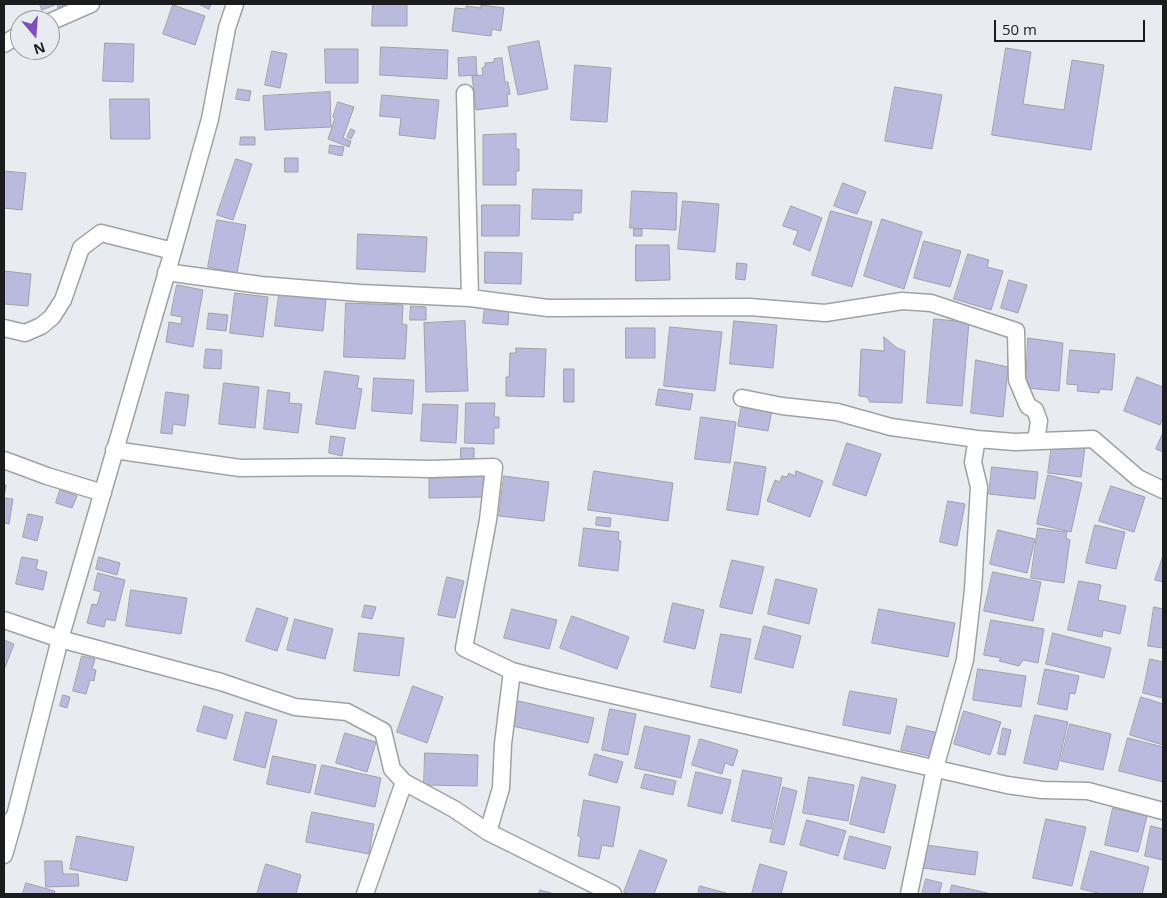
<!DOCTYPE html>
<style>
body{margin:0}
#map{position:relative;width:1167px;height:898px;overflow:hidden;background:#e8ecf0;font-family:"Open Sans",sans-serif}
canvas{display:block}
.frame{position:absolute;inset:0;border:5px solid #1b1c1d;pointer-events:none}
.north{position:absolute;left:10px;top:10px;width:50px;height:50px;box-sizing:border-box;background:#e8ecf0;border:1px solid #96999c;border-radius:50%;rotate:162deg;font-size:14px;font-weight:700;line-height:20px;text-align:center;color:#1b1c1d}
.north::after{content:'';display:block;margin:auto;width:18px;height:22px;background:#804cc4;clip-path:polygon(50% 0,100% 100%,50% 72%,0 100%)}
.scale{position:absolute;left:994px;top:20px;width:151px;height:22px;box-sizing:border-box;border:2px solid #1b1c1d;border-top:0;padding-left:6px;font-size:15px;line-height:18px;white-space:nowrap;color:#1b1c1d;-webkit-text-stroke:4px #e8ecf0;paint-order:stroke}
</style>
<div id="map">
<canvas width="1167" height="898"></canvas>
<div class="frame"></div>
<div class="north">N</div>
<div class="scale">50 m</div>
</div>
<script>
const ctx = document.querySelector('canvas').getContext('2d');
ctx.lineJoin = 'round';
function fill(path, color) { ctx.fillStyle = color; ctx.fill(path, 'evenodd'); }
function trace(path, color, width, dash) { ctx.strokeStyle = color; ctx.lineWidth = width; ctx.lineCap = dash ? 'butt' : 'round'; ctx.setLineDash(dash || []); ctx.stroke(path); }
const building = new Path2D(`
 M40,4H68L58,8L57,4L42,10Z
 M199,4H211L209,9Z
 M373,4H407V26H372Z
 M173,5L205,16L195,45L163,34Z
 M481,5L504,8L501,31L492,29L491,36L452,31L455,8L466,9V6L481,8Z
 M539,41L548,89L518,95L508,47Z
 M105,43L134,44L133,82L103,81Z
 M381,47L448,50L447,79L380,75Z
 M1006,48L1031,52L1023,104L1064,110L1072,60L1104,65L1091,150L992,135Z
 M325,49H358V83H326Z
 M272,51L287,54L280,88L265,85Z
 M476,57L477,75L459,76L458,58Z
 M502,58L505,82H508L510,94L507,95L508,106L476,110L472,76L483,75L482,68L485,67V63L494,62V59Z
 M575,65L611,68L607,122L571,120Z
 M895,87L942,95L932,149L885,141Z
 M238,89L251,91L249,101L236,99Z
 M330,92L331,127L265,130L263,96Z
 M382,95L439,100L435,139L399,135L401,118L380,116Z
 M110,99H149L150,139H111Z
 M338,102L354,107L343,138L351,141L349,147L328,139L335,118L333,117Z
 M351,129L355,131L351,139L347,137Z
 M516,134V149H519V171H516V185H483V135Z
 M241,137H255V145H240Z
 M330,145L344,147L342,156L329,153Z
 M285,158H298V172H285Z
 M236,159L252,164L233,220L217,215Z
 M4,171L26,173L22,210L4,208Z
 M843,183L866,192L857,214L834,206Z
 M533,189L582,190L581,213H573V220L532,219Z
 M632,191L677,193L676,230L630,228Z
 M683,201L719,204L715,252L678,249Z
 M482,205H520L519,236H482Z
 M791,206L822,218L810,251L793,244L798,231L783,226Z
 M831,211L872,222L852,287L812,275Z
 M882,219L922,232L904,289L864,276Z
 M217,220L246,225L237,273L208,267Z
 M634,229H642V236H634Z
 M358,234L427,237L425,272L357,269Z
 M924,241L961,251L950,287L914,278Z
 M636,245H669L670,280L636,281Z
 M485,252L522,253L521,284L485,283Z
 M968,254L989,260L987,267L1003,271L991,310L954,299Z
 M737,263L747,264L745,280L736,279Z
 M4,271L31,274L28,306L4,304Z
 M1009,280L1027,285L1018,313L1001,308Z
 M177,285L203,290L193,347L166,342L169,322L181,324L182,317L171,315Z
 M235,293L268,297L263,337L230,333Z
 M279,295L326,299L323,331L275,326Z
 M346,303L403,305L402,324L407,325L405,359L344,357Z
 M411,306L426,307V320H410Z
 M485,307L509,310L508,325L483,323Z
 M209,313L228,315L226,331L207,329Z
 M934,319L969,322L962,406L927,403Z
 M465,321L468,391L426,392L424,323Z
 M734,321L777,325L773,368L730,364Z
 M670,327L722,332L715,391L664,386Z
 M626,328H655V358H626Z
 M884,337L897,348L905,351L902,403L870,402L867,397L859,396L861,349L884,351Z
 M1028,338L1063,343L1059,391L1026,388Z
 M516,348L546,349L544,397L506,396V377H509L510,353H516Z
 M206,349L222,350L221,369L204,368Z
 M1070,350L1115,354L1112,390L1100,389L1099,393L1077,391L1078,385L1067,384Z
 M976,360L1008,367L1003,417L971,413Z
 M564,369H574V402H564Z
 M325,371L359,376L357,388L362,389L355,429L316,424Z
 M1137,377L1163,387V417L1160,425L1124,411Z
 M374,378L414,380L412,414L372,411Z
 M224,383L259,387L255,428L219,424Z
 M659,389L693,394L690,410L656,405Z
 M268,390L290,393L289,403L302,404L298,433L264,429Z
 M166,392L189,395L185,426L173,424L172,434L161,433Z
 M466,403H495L494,417H499V428H494V444L465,443Z
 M423,404L458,405L456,443L421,441Z
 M742,405L772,410L768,431L738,426Z
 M701,417L736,422L730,463L695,459Z
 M1163,433V452L1156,449Z
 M331,436L345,438L342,456L329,453Z
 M847,443L881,454L866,496L833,485Z
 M1052,444L1085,448L1081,477L1048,473Z
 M461,448H474V461H461Z
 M735,462L766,467L758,515L727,510Z
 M992,467L1038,472L1035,499L989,494Z
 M594,471L673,483L668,521L588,510Z
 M796,471L823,481L810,517L767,501L775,480L780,482L782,476L787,477L789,473L795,476Z
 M1048,475L1082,483L1071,532L1037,524Z
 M504,476L549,482L544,521L499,516Z
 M484,477L485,497L429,498V479Z
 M4,485H6L4,498L13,499L9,524L4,523Z
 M1111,486L1145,497L1134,532L1099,521Z
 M60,490L77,496L72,508L56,503Z
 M948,501L965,504L957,546L940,542Z
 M28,514L43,517L37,541L23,537Z
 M597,517L611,518L610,527L596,525Z
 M1095,525L1125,532L1116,569L1086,563Z
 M584,528L619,532L618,540L621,541L618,571L579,566Z
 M1038,528L1067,532L1066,538L1070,540L1064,583L1031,578Z
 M998,530L1035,539L1027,573L990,564Z
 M1163,556V582L1155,580Z
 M22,557L38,560L36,569L47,572L43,590L16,584Z
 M99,557L120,563L117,575L96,569Z
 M732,560L764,567L752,614L720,607Z
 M993,572L1041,582L1033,621L984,611Z
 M98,573L125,580L115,621L106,619L104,627L87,623L92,604L97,605L101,592L94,590Z
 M447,577L464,581L455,618L438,615Z
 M776,579L817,589L809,624L768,614Z
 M1079,581L1101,585L1098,600L1126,606L1120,634L1103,630L1102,637L1068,630Z
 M131,590L187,598L181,634L126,626Z
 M673,603L704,610L695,649L664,642Z
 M365,605L376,607L372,619L362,617Z
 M1154,607L1163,609V648L1148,646Z
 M257,608L288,618L277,651L246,641Z
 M512,609L557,620L549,649L504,638Z
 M879,609L955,623L948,657L872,643Z
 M572,616L629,637L617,669L560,648Z
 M295,619L333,629L325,659L287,650Z
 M991,620L1044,629L1038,663L1023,660L1019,666L999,661L1001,658L984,655Z
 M764,626L801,636L793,668L755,659Z
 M359,633L404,638L399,676L354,671Z
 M1053,633L1111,648L1104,678L1046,664Z
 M721,634L751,639L741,693L711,687Z
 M4,640L14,644L4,670Z
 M82,656L95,659L92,669L96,670L94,681L90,680L86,694L73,691Z
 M1150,659L1163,662V698L1143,693Z
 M978,669L1026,676L1021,707L973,700Z
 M1045,669L1079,676L1075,694L1070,693L1067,710L1038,704Z
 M413,686L443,697L427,743L397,732Z
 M850,691L897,699L890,734L843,725Z
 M63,695L70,697L67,708L60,706Z
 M1141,697L1163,704V745L1130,735Z
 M514,700L594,718L588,743L508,725Z
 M204,706L233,715L226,739L197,731Z
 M610,709L636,714L628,755L602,750Z
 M964,711L1001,722L990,755L954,744Z
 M246,712L277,720L265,768L234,760Z
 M1035,715L1068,722L1057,770L1024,763Z
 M1070,724L1111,734L1103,770L1061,761Z
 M645,726L690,736L681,778L635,768Z
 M907,726L939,733L934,757L901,750Z
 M1003,728L1011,730L1005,755L998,754Z
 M345,733L376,742L367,772L336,763Z
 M1128,738L1163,747V782L1119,771Z
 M700,739L738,750L733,766L725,763L722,774L692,765Z
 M425,753L478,755L477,786L424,785Z
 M595,754L623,762L617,783L589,775Z
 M273,756L316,765L310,793L267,784Z
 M322,765L381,778L375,807L315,794Z
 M743,770L782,778L771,829L732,821Z
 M696,772L731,780L722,814L688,806Z
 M645,774L676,781L673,795L641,788Z
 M809,777L854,785L848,821L803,813Z
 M862,777L896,785L884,833L850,824Z
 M783,787L797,791L784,845L770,842Z
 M584,800L620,807L613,847L602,845L599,859L578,856L581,837L578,836Z
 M1113,808L1147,816L1138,852L1105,845Z
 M312,812L374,824L369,854L306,842Z
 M1046,819L1086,827L1072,886L1033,878Z
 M807,820L846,831L838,856L800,845Z
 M1151,826L1163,829V860L1145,856Z
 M77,836L134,847L127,881L70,869Z
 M850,836L891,847L885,869L844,859Z
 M926,845L978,852L975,875L923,868Z
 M640,850L667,860L654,894H630L624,892Z
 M1091,851L1149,867L1142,894H1102L1081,889Z
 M45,861H62L63,874H78L79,886L46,887Z
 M266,864L301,875L296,894H257Z
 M760,864L787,872L781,894H752Z
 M926,879L942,883L939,894H922Z
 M26,883L55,891L54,894H23Z
 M952,885L992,894H950Z
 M700,886L726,893V894H698Z
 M540,890L554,894H539Z`);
fill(building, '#bab9de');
trace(building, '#a1a1a6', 1);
const street = new Path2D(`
 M50,22L91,4
 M4,44L20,34
 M465,93L470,298
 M166,272L261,285L360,293L470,298L548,308L750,307L825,313L902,301L931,303L1016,331L1017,380L1028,406L1035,410L1039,421L1036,441
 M4,328L25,333L41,326L52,317L63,300L81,248L101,233L173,251
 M742,398L782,406L837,412L891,427L977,439
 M114,450L240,468L338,467L430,469L494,467L488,520L464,648L512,671L551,681L1007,785L1042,790L1088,791L1163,811
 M4,460L47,476L103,493
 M4,620L60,639L221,682L295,707L347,712L383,731L392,769L404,782L454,809L488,832L613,894
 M4,829L15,816L60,639L173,251L210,119L227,28L235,4
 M488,832L501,788L503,744L512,671
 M4,855L14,820
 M365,894L404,782
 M909,894L935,768L965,660L973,590L979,487L973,462L977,439L1015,442L1093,439L1138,478L1163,490`);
trace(street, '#9fa2a5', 19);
trace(street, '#fff', 16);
</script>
